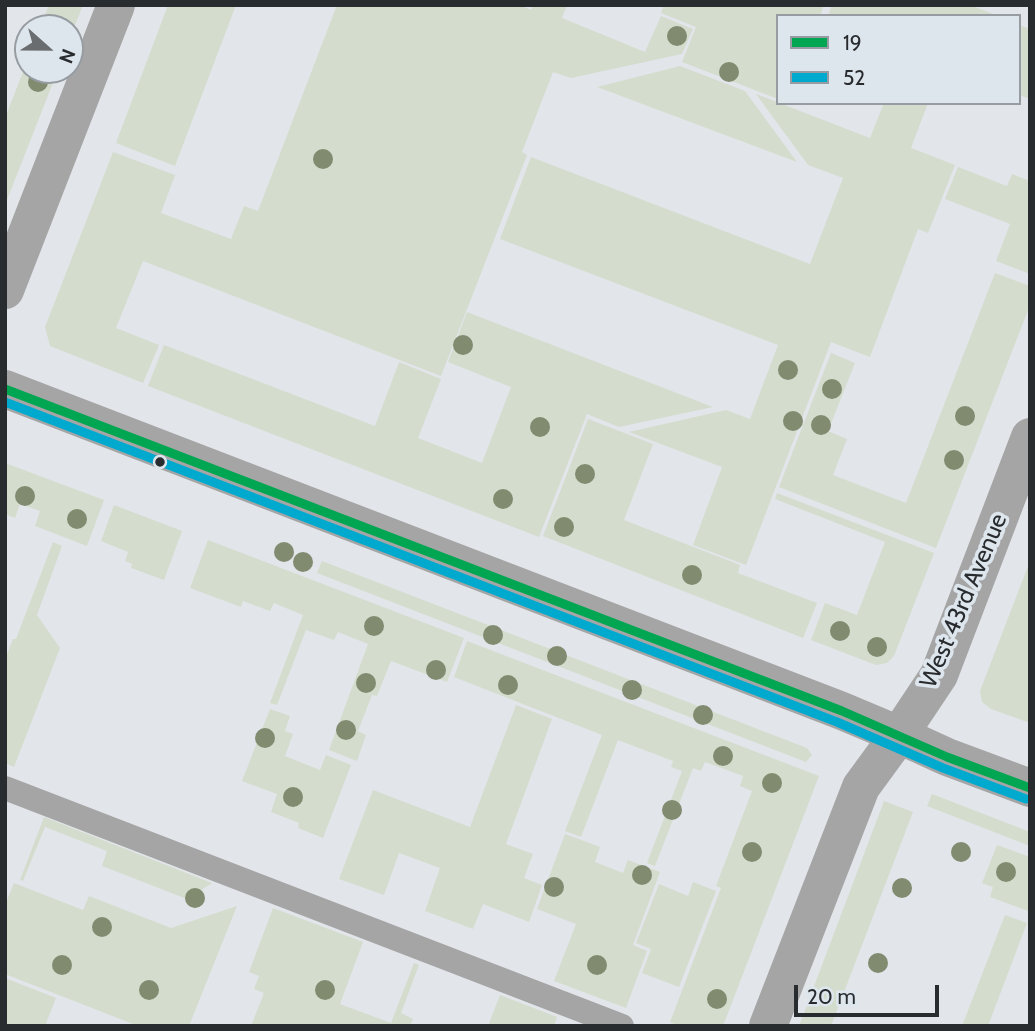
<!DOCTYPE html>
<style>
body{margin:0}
#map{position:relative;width:1035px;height:1031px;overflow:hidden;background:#e2e6ea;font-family:Cabin,sans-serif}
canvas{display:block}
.frame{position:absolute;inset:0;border:7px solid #292c2f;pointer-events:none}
.legend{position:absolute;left:776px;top:14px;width:245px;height:91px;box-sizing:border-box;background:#dee6ed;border:2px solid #969ca1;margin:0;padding:9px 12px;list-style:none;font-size:21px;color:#292c2f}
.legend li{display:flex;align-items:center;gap:14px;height:35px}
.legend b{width:35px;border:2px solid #969ca1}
.north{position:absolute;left:14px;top:14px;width:70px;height:70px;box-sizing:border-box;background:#dee6ed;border:2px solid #969ca1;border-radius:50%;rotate:111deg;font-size:19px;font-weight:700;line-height:28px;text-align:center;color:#292c2f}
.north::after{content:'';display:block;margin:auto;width:24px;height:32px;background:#6a6d70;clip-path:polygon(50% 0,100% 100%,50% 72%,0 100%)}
.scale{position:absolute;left:794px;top:985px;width:145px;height:32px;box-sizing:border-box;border:4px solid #292c2f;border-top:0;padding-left:9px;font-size:21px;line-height:24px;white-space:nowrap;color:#292c2f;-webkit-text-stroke:5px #dee6ed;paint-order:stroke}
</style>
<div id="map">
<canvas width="1035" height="1031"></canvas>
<div class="frame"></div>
<ul class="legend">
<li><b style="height:9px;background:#00a651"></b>19</li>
<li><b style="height:9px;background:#00a9ce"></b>52</li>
</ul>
<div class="north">N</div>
<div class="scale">20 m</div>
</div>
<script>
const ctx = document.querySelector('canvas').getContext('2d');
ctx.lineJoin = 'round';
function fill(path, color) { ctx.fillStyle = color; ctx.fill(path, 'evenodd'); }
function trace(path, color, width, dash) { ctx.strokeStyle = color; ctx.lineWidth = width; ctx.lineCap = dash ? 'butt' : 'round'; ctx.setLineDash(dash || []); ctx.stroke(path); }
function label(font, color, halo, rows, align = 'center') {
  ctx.font = font + ' Cabin,sans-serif'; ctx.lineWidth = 7; ctx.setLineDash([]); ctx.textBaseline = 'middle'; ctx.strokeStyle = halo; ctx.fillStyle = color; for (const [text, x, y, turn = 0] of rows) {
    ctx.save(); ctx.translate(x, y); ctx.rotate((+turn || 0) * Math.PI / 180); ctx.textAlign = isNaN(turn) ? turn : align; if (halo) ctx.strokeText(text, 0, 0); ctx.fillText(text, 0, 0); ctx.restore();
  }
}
fill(new Path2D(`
 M49,5H83L70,38V28H40Z
 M168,5H236L175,166L116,143Z
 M337,5H520L531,10L533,5H567L562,18L645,52L661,16L693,29L682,54L571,78L553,72L522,152L527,155L441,376L143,261L116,328L159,345L143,383L50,346L45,327L113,152L175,175L161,213L231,239L244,206L258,211Z
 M664,5H824L820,16H778V99L682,62L696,27L661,13Z
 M832,5H970L993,14L992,16H828Z
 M1019,25L1030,29V99L1019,95Z
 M28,59V70H58L5,205V118Z
 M680,66L745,91L797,162L597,87Z
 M756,94L870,138L884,103H928L911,148L955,165L928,233L918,229L870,357L831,342L746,565L693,545L722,467L629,432L726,410L750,419L778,345L500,239L531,157L810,264L843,178L808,165Z
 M958,167L1007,186L1012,174L1030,181V274L996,261L1010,224L945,199Z
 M995,273L1030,286V305L936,548L779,487L831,353L855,363L828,431L847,439L833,475L906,503Z
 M467,312L713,407L619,427L587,414L539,537L148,386L164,345L375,426L399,362L441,379L418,438L482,463L511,387L448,362Z
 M588,419L653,444L624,520L740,565L738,573L817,603L803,638L543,536Z
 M5,463L104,500L87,546L35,526L40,511L20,504L15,518L5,514Z
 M777,493L934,553L894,656L887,663L876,665L811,640L825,603L857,615L885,542L775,499Z
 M114,505L182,531L164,580L131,568L132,564L125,561L128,552L101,541Z
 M208,540L464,638L447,682L391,661L377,696L372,695L358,731L366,735L357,761L329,750L368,644L338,632L334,640L306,630L277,705L270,703L303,615L274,603L270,611L243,601L241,607L190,588Z
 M53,542L62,546L37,615L60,648L14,767L5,763V659L13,639H16Z
 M322,561L807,748L812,755L806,762L317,573Z
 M1030,561V723L991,709L982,702L980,691Z
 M467,641L819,776L723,1026H679L670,1022L721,888L716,886L752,791L740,786L743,776L705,762L701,771L693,768L655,866L647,863L682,771L671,767L673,761L618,740L581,837L565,831L602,735L454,677Z
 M516,705L552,719L506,844L533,854L524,878L542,885L529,922L483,904L473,929L425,911L440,868L399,853L384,895L339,879L373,790L470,827Z
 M270,709L290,716L285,731L293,734L285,756L320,770L326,755L351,765L323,838L298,828L299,823L271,812L277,794L242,781Z
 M932,794L1030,832V846L927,806Z
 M884,801L913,812L831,1026H799Z
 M44,817L212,883L187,899L102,866L107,851L45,827L23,881L20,880Z
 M565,834L600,847L595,862L623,873L628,860L660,872L633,945L647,951L626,1008L554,981L576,924L537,909Z
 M997,845L1030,857V907L1028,911L990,897L993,887L982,883Z
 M693,882L716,891L679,987L642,973L651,949L636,943L659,884L688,896Z
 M14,883L83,910L89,896L171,928L237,906L189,1026H138L5,974V905Z
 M273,908L363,942L340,1004L391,1023L414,963L419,965L401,1013L413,1019L410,1026H251L264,993L254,989L259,976L249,972Z
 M1005,915L1027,923L988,1026H962Z
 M5,978L56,998L45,1026H5Z
 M500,995L557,1017L554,1026H488Z`), '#d4dccd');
trace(new Path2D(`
 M5,788L622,1026`), '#a5a5a6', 24);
trace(new Path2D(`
 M5,290L116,5
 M768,1026L861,787L899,735L939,675L1030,437`), '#a5a5a6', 38);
trace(new Path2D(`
 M5,389L842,711L899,735L947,757L1030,788`), '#a5a5a6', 38);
trace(new Path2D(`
 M5,389L842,711L947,757L1030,788`), '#00a651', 9);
trace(new Path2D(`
 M5,402L837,722L943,768L1026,799`), '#00a9ce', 9);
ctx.fillStyle = '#818b70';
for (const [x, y] of [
 [677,36],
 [729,72],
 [38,82],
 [323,159],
 [463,345],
 [788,370],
 [832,389],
 [965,416],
 [793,421],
 [821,425],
 [540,427],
 [954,460],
 [585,474],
 [25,496],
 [503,499],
 [77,519],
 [564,527],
 [284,552],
 [303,562],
 [692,575],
 [374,626],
 [840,631],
 [493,635],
 [877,647],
 [557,656],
 [436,670],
 [366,683],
 [508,685],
 [632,690],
 [703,715],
 [346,730],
 [265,738],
 [723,756],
 [772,783],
 [293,797],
 [672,810],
 [752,852],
 [961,852],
 [1006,872],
 [642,875],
 [554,887],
 [902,888],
 [195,898],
 [102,927],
 [878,963],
 [62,965],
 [597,965],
 [149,990],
 [325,990],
 [717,999]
]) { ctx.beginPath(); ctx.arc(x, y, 10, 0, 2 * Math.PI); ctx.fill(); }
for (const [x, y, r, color] of [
 [160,462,6,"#292c2f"]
]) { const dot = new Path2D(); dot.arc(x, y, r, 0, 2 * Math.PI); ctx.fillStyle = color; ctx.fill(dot); trace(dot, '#dee6ed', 2.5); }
label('24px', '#292c2f', '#dee6ed', [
 ["West 43rd Avenue",964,601,-67]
]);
</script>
